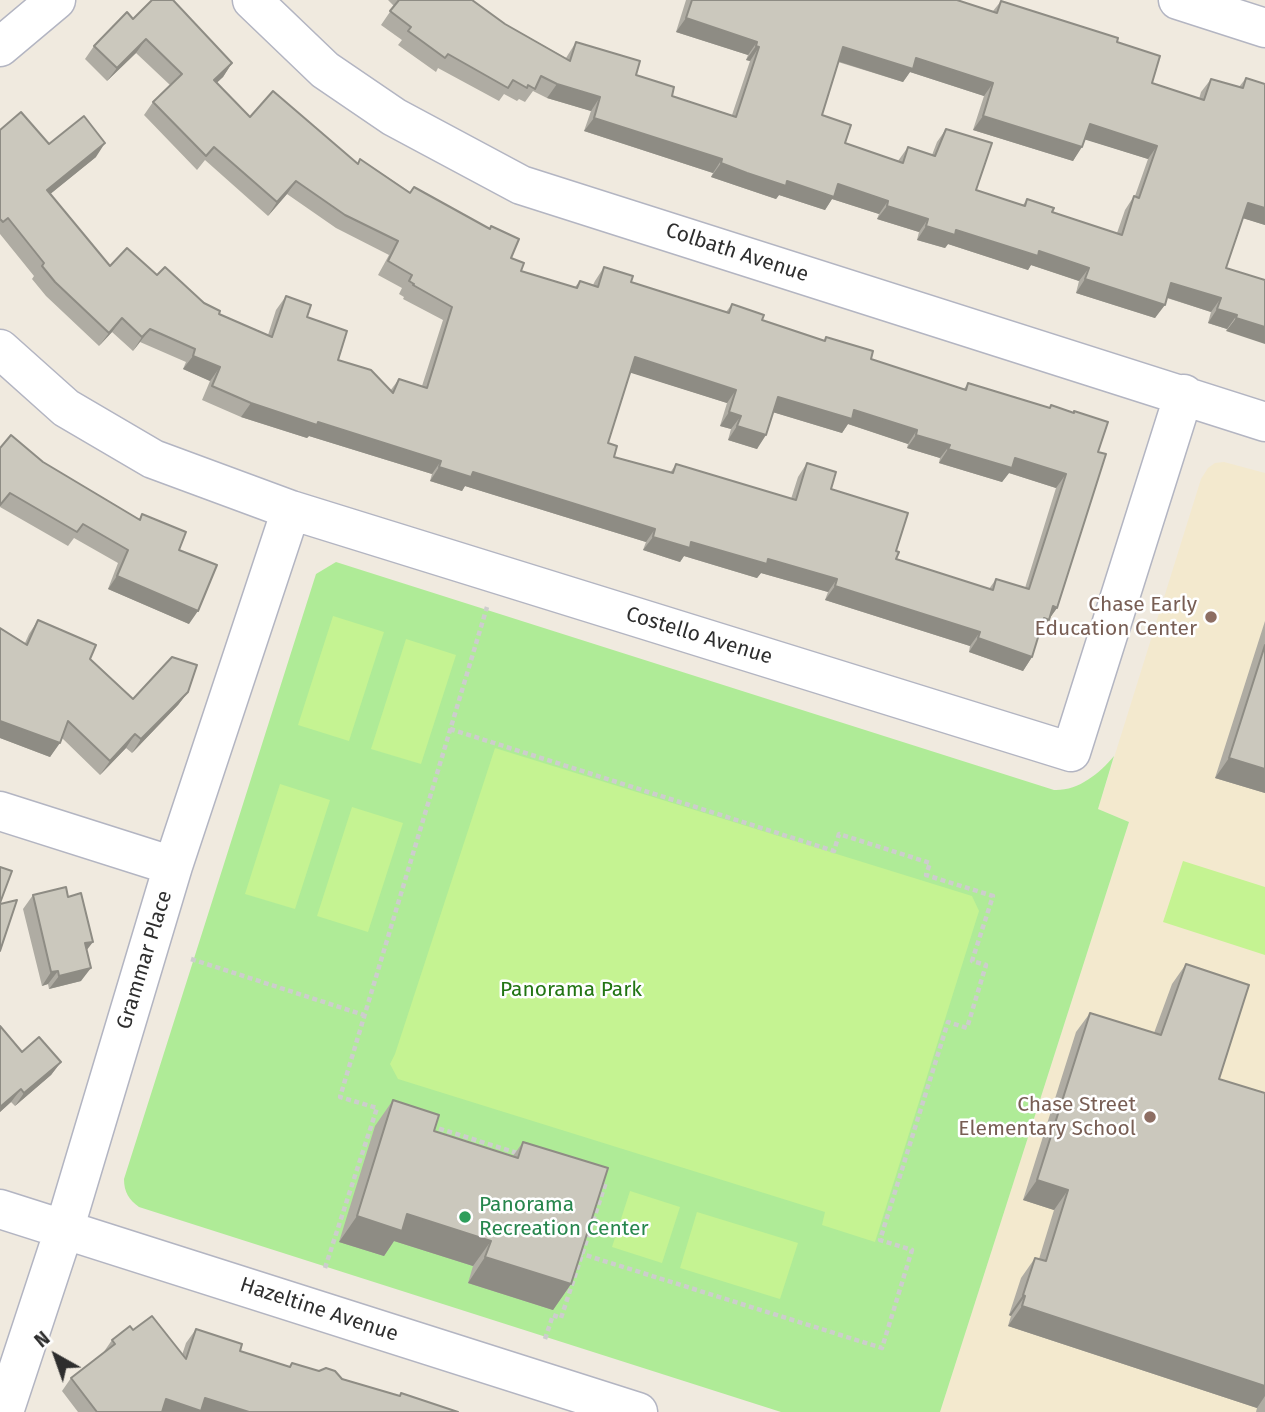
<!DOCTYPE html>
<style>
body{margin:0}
#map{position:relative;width:1265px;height:1412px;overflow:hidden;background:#f0eadf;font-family:"Fira Sans",sans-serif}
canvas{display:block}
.north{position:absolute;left:21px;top:1321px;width:70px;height:70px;-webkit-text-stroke:5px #fff;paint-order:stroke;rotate:320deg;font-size:19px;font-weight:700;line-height:28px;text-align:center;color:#2e2e2e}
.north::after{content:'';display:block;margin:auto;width:24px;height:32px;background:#2e2e2e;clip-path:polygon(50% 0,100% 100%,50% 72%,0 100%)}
</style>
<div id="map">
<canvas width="1265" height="1412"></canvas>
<div class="north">N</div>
</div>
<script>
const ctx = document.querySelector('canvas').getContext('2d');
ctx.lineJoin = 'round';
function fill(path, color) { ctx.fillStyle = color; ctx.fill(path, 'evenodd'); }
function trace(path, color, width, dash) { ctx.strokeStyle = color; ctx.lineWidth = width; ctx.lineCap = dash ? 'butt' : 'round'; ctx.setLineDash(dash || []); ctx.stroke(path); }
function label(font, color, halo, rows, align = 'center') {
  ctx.font = font + ' "Fira Sans",sans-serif'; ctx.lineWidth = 5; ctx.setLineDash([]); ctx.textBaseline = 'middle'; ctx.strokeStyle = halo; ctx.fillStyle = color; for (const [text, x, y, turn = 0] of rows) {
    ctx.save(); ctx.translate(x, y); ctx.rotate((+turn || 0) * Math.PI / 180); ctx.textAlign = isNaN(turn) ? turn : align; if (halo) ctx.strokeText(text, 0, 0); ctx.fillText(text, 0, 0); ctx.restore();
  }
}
fill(new Path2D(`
 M1224,462L1265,473V1412H940L1129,822L1098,809L1201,479L1208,468L1215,463Z`), '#f3e9ce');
fill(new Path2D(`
 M336,562L1054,790C1078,791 1099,774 1114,756L1098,809L1129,822L940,1412H781L139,1207C129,1200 124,1192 124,1179L316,574Z`), '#afeb97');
fill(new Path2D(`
 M333,616L384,632L349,741L298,725Z
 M406,639L456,655L421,764L371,749Z
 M495,748L972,896L979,911L875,1242L822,1225L825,1212L398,1079L390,1064L395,1054Z
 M280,784L330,800L295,909L245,894Z
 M352,807L403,823L368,932L317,916Z
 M1183,861L1265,887V955L1163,922Z
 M630,1191L680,1207L662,1263L612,1247Z
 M697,1212L798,1243L780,1299L680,1268Z`), '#c5f392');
const minor = new Path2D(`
 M252,0L325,70L394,117L521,185L1265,422
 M1178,0L1265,28
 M0,47L56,0
 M0,349L66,408L153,459L291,510L1071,752L1184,394
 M0,811L173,866
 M0,1209L638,1412
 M4,1412L64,1230L173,866L291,510`);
trace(minor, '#b3b5c2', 41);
trace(new Path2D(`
 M450,729L834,851L839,834L930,863L926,875L993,896L972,961L986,965L967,1028L948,1022L880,1240L912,1250L882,1348L582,1254
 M191,959L364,1015
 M431,1126L520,1154
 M325,1268L377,1108L340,1097L487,607
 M545,1339L553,1315L561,1318L606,1182L601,1181`), '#cdcdcd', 4.5, [5, 3.5]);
trace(minor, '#fff', 38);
fill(new Path2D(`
 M388,0H472L505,24L566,58L576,42L672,96L732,115L750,61L746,60L748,55L676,32L686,0H957L993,11L1001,1L1117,42L1152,83L1199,99L1201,92L1211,79L1239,87L1246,78L1265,84V225L1243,218L1226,268L1265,280L1226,331L1227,329L1208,323L1211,312L1167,298L1155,318L1076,293L1079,281L1031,265L1028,270L948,244L945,248L917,240L919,232L877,219L879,214L832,199L825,210L779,195L776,199L711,177L713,173L584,131L591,111L547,98L533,91L525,102L519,99L517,101L504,94L499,101L438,68L436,72L398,45L402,40L381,25L394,6ZM838,62L903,82L910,72L984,96L973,130L1073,161L1085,139L1148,159L1135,196H1134L1125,210L1117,233L1052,212L1027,199L1023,205L976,190L946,129L937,142L932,155L908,147L898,161L845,143L822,115Z
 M133,19L232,63L223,77L216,83L250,117L357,164L360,159L410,192L414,187L511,258L521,271L575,287L580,281L593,285L595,281L604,267L631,282L726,312L732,304L762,320L823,341L826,337L871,359L964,389L968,383L1049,408L1051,405L1098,452L1057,608L1040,632L1032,657L1023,671L969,652L970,646L825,600L828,592L761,573L757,578L684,556L680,562L643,550L646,542L465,486L462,491L430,481L432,474L309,436L307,438L241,417L202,400L210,381L183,369L186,362L140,342L133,351L112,332L99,346L46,296L32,279L34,276L0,234V130L96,157L50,194L110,266L157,275L219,314L268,335L276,310L286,296L307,317L338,360L390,391L399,379L422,386L443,320L403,299L404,297L399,294L402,288L378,275L389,255L336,228L287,194L268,216L205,160L197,170L144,115L153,102L170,85L136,53L107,81L85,59L94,46ZM630,372L727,403L720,426L731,429L728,440L757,449L773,412L842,433L848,424L908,444L907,448L940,458L939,463L1002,482L1009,473L1056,488L1025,588L996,579L989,589L896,559V551L831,489L807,463L798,477L791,499L676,464L670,473L614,457L608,443Z
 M0,448L43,462L139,519L142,514L179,550L189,624L108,589L118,563L74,538L68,546L0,507Z
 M38,620L90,659L133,699L188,692L178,705L132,753L126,748L100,775L62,738L50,757L0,738V628L25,643L29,634Z
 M1265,621V793L1215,778Z
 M33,895L68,897L86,950L81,981L49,989L48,984L42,986L23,909Z
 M1186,964L1219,1079L1265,1093V1412H1256L1257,1408L1008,1326L1011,1316L1009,1315L1021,1278L1035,1258L1039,1259L1054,1210L1023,1200L1076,1032L1090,1013L1154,1033L1172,984Z
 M0,1026L22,1052L61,1062L51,1075L15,1106L11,1102L0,1112Z
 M393,1100L434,1131L513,1156L523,1142L571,1284L553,1310L468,1283L473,1266L394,1241L384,1256L339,1242L375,1126Z
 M196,1329L240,1351L289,1367L292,1363L399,1396L401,1393L458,1412H78L62,1391L71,1378L103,1353L112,1340L133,1330L182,1355L186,1343Z`), '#afaca3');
fill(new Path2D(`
 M686,18L757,42L748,55L676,32Z
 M146,39L136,53L107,81L117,68Z
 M756,46L759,47L750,61L746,60Z
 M843,47L916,58L993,83L984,96L910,72L903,82L834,60Z
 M232,63L223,77L205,94L214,80Z
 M557,84L600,97L591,111L547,98Z
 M983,116L1082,147L1073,161L973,130Z
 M594,118L722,159L713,173L584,131Z
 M1090,124L1157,146L1148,159L1080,138Z
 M105,143L96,157L38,204L47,190Z
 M721,163L787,181L838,184L888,201L879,214L832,199L825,210L779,195L776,199L711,177Z
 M296,181L287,194L268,216L277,202Z
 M1248,203L1265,208V225L1239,217Z
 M887,206L928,219L919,232L877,219Z
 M926,226L956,230L1039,251L1089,268L1079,281L1031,265L1028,270L948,244L945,248L917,240Z
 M1085,279L1165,305L1155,318L1076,293Z
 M1171,283L1221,298L1211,312L1162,296Z
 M1217,309L1237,315L1227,329L1208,323Z
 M122,318L112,332L99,346L109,333Z
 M1236,318L1265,327V344L1226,331Z
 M150,329L140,342L133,351L142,337Z
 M193,356L220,367L210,381L183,369Z
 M635,357L736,390L727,403L625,371Z
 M778,397L854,410L917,430L908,444L848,424L842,433L769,411Z
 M251,403L318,422L441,461L432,474L309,436L307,438L241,417Z
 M729,412L741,416L731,429L720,426Z
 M737,426L766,435L757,449L728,440Z
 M916,435L950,445L940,458L907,448Z
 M948,449L1015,458L1066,474L1056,488L1009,473L1002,482L939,463Z
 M439,467L473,472L655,529L646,542L465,486L462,491L430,481Z
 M653,537L691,542L768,559L837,579L828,592L761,573L757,578L684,556L680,562L643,550Z
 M117,576L198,611L189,624L108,589Z
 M835,586L980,632L970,646L825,600Z
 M1053,606L1057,608L1039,633L1035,632Z
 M978,638L1032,657L1023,671L969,652Z
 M188,692L178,705L132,753L141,739Z
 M0,721L60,743L50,757L0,738Z
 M135,734L126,748L100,775L110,761Z
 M1229,758L1265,769V793L1215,778Z
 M93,942L83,955L85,943Z
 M91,968L81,981L49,989L59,976Z
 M58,971L48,984L42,986L51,972Z
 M61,1062L51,1075L15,1106L24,1093Z
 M21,1089L11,1102L0,1112V1107Z
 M1037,1180L1068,1190L1054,1210L1023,1200Z
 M407,1214L491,1241L473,1266L394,1241L384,1256L339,1242L357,1216Z
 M485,1257L571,1284L553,1310L468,1283Z
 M1023,1295L1025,1296L1011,1316L1009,1315Z
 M1022,1306L1265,1386V1396L1257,1408L1008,1326Z
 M205,1398L249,1412H157L166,1399Z`), '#8e8c84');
const building = new Path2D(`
 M152,0H173L232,63L214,80L250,117L273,91L358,164L360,159L410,193L414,187L490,229L491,226L519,239L511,258L524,263L521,271L577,288L580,281L598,287L604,267L633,276L631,282L729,313L732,304L764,315L762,320L825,341L826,337L873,351L871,359L966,390L968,383L1050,408L1051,405L1074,413V411L1108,422L1098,452L1106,454L1057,608L1053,606L1049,620L1044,618L1032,657L978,638L980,632L835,586L837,579L768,559L767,564L691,542L690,548L653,537L655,529L473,472L471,477L439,467L441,461L318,422L317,425L251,403L212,386L220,367L193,356L195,349L150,329L142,337L122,318L109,333L55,282L42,266L44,263L8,218L3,222L0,219V130L21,112L49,144L84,116L105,143L47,190L110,266L127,248L157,275L165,267L204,303L220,311L219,314L272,337L286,296L311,305L307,317L347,331L338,360L371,370L393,393L399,379L427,388L452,307L413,285L414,284L409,281L412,275L388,261L398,241L345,215L296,181L277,202L214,147L206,156L153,102L182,74L146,39L117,68L94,46L127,12L133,19ZM635,357L736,390L729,412L741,416L737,426L766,435L778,397L852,419L854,410L917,430L916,435L950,445L948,449L1012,468L1015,458L1066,474L1029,589L996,579L993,590L896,559L899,552L896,551L908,513L831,489L836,472L807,463L796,500L676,464L673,473L614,457L617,446L608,443Z
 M399,0H472L505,24L570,61L576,42L640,61L636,75L674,87L672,96L736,117L759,47L756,46L757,42L686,18L692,0H957L997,13L1001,1L1118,38L1117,42L1160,56L1152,83L1204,100L1211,79L1243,88L1246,78L1265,84V208L1248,203L1226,268L1265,280V327L1236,318L1237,315L1217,309L1221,298L1171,283L1165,305L1085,279L1089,268L1039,251L1038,256L956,230L955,235L926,226L928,219L887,206L888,201L838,184L834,197L787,181L786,186L747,173L721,163L722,159L594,118L600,97L557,84L541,76L535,89L528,85L527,88L513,80L508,88L448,54L445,58L408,31L411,27L390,11ZM843,47L913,69L916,58L993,83L983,116L1082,147L1090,124L1157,146L1139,198L1134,196L1122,235L1052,212L1054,208L1027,199L1025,206L976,190L992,143L946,129L935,156L908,147L903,163L845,143L851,125L822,115Z
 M11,435L43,462L140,520L142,514L186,532L179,550L217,565L198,611L117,576L128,550L83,524L77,532L10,493L0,505V448Z
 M38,620L96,645L90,659L133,699L172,657L197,665L188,692L141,739L135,734L110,761L68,721L60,743L0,721V628L27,645Z
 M1265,645V769L1229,758Z
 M0,867L12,871L0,903Z
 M66,887L68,897L81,893L93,942L85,943L91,968L59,976L58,971L51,972L33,895Z
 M17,900L0,951V904Z
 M1186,964L1249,985L1219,1079L1265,1093V1386L1022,1306L1025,1296L1023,1295L1035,1258L1046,1261L1068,1190L1037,1180L1090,1013L1161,1035Z
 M0,1026L22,1052L39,1037L61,1062L24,1093L21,1089L0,1107Z
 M393,1100L439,1115L434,1131L518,1158L523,1142L608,1168L571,1284L485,1257L491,1241L407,1214L402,1231L357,1216Z
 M152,1316L186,1359L196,1329L242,1344L240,1351L290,1367L292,1363L319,1371L326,1368L335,1371L342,1379L400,1396L401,1393L458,1412H249L205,1398L201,1411L166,1399L162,1412H97L71,1378L115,1344L112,1340L130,1326L133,1330Z`);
fill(building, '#cbc8bd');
trace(building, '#8e8c84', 2);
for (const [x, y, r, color] of [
 [1211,617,7,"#8d6e63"],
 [1150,1117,7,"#8d6e63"],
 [465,1217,7,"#2e9e5b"]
]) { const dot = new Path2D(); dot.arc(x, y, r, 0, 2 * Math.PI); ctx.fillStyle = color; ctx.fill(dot); trace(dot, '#fff', 2.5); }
label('21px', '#2e2e2e', '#fff', [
 ["Colbath Avenue",737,253,18],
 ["Costello Avenue",699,636,17],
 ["Grammar Place",145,960,-73],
 ["Hazeltine Avenue",319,1310,18]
]);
label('21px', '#785e54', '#fff', [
 ["Chase Early",1197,605],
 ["Education Center",1197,629],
 ["Chase Street",1136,1105],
 ["Elementary School",1136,1129]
], 'right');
label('21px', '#227513', '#fff', [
 ["Panorama Park",571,990]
]);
label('21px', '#27864d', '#fff', [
 ["Panorama",479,1205],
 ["Recreation Center",479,1229]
], 'left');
</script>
